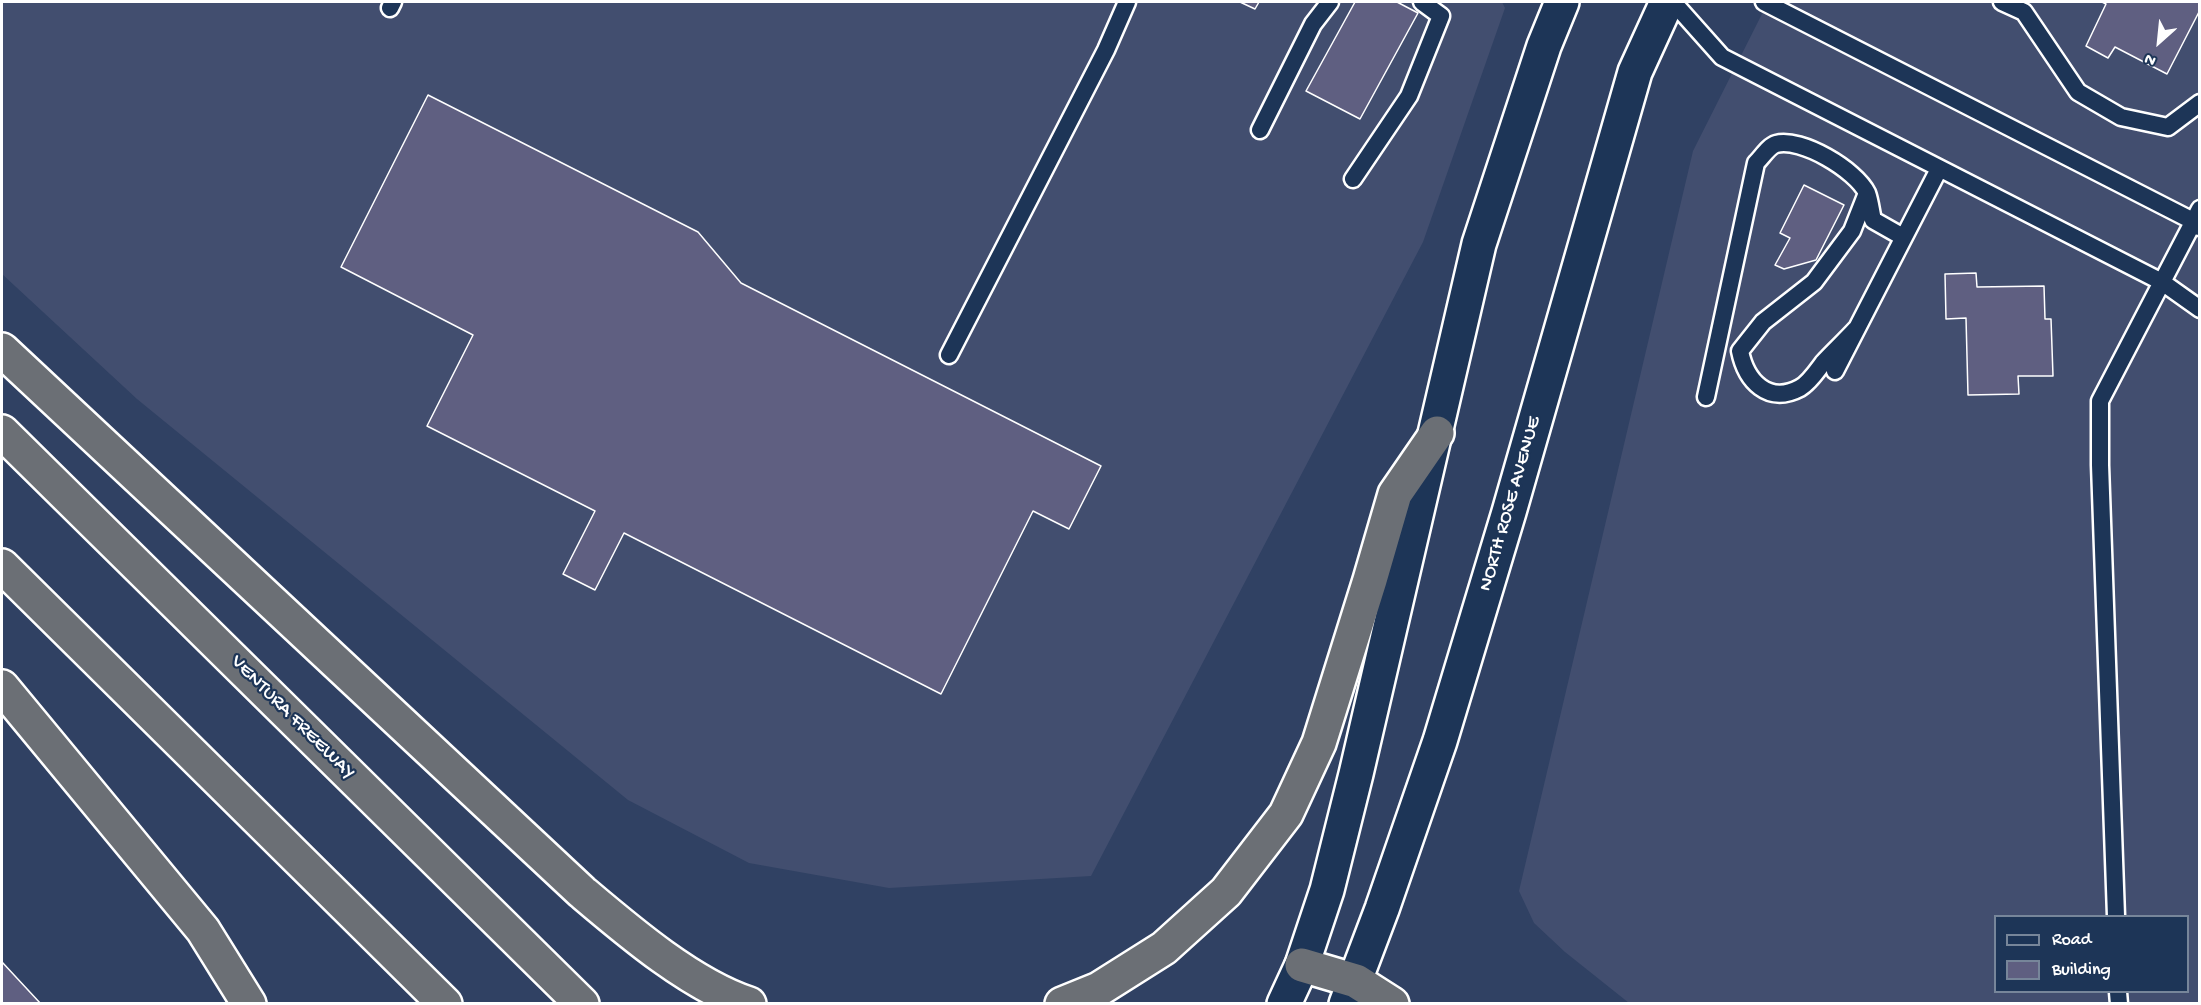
<!DOCTYPE html>
<style>
body{margin:0}
#map{position:relative;width:2201px;height:1005px;overflow:hidden;background:#304163;font-family:"Gochi Hand",sans-serif}
canvas{display:block}
.frame{position:absolute;inset:0;border:3px solid #fff;pointer-events:none}
.legend{position:absolute;left:1994px;top:915px;width:195px;height:78px;box-sizing:border-box;background:#1d3557;border:2px solid #77869a;margin:0;padding:8px 10px;list-style:none;font-size:18px;color:#fff}
.legend li{display:flex;align-items:center;gap:12px;height:30px}
.legend b{width:30px;border:2px solid #77869a}
.north{position:absolute;left:2129px;top:12px;width:60px;height:60px;-webkit-text-stroke:4px #1d3557;paint-order:stroke;rotate:207deg;font-size:16px;font-weight:700;line-height:24px;text-align:center;color:#fff}
.north::after{content:'';display:block;margin:auto;width:21px;height:27px;background:#fff;clip-path:polygon(50% 0,100% 100%,50% 72%,0 100%)}
</style>
<div id="map">
<canvas width="2201" height="1005"></canvas>
<div class="frame"></div>
<ul class="legend">
<li><b style="height:8px;background:#1d3557"></b>Road</li>
<li><b style="height:16px;background:#5f5f81"></b>Building</li>
</ul>
<div class="north">N</div>
</div>
<script>
const ctx = document.querySelector('canvas').getContext('2d');
ctx.lineJoin = 'round';
function fill(path, color) { ctx.fillStyle = color; ctx.fill(path, 'evenodd'); }
function trace(path, color, width, dash) { ctx.strokeStyle = color; ctx.lineWidth = width; ctx.lineCap = dash ? 'butt' : 'round'; ctx.setLineDash(dash || []); ctx.stroke(path); }
function label(font, color, halo, rows, align = 'center') {
  ctx.font = font + ' "Gochi Hand",sans-serif'; ctx.lineWidth = 4.5; ctx.setLineDash([]); ctx.textBaseline = 'middle'; ctx.strokeStyle = halo; ctx.fillStyle = color; for (const [text, x, y, turn = 0] of rows) {
    ctx.save(); ctx.translate(x, y); ctx.rotate((+turn || 0) * Math.PI / 180); ctx.textAlign = isNaN(turn) ? turn : align; if (halo) ctx.strokeText(text, 0, 0); ctx.fillText(text, 0, 0); ctx.restore();
  }
}
fill(new Path2D(`
 M2,2H1502L1505,8L1423,242L1091,876L889,888L749,863L628,800L137,399L2,274Z
 M1768,2H2199V1003H1629L1565,952L1534,923L1519,891L1693,151ZM1996,916H2188V992H1996Z`), '#424e6f');
const building = new Path2D(`
 M1240,2H1259L1255,9Z
 M1355,2H1397L1418,13L1360,119L1306,91Z
 M2102,2H2200V10L2167,74L2115,47L2108,58L2086,46L2106,4Z
 M428,95L698,232L741,283L1101,466L1069,529L1033,511L941,694L624,533L595,590L563,574L595,511L427,426L473,335L341,267Z
 M1804,185L1844,205L1816,260L1784,269L1775,265L1790,238L1780,233Z
 M1976,273L1977,287L2044,286L2045,319H2051L2053,376H2018L2019,394L1968,395L1966,318L1946,319L1945,274Z
 M2,962L41,1004H2Z`);
fill(building, '#5f5f81');
trace(building, '#fff', 1.5);
const service = new Path2D(`
 M1673,2L1722,57L2162,282L2200,309
 M1764,2L2193,221L2199,227
 M2002,2L2024,12L2078,92L2121,117L2168,127L2200,103
 M390,8L393,2
 M1260,130L1313,24L1330,2
 M1353,179L1409,96L1441,16L1422,2
 M1856,329C1845,341 1833,352 1823,363C1817,371 1809,383 1800,388C1768,405 1746,381 1740,351L1763,322L1814,282L1852,231L1867,193
 M949,355L1106,50L1127,2
 M1835,371L1939,169
 M1706,397L1756,163C1762,157 1769,146 1776,144C1801,137 1856,170 1867,193C1870,201 1871,212 1873,220L1903,237
 M2116,916L2100,465V401L2200,209
 M2118,992L2119,1004`);
const secondary = new Path2D(`
 M1284,1004L1302,965L1327,890L1356,774L1479,244L1544,46L1562,2
 M1346,1004L1382,909L1440,741L1509,512L1635,72L1667,2`);
const motorway = new Path2D(`
 M2,350L582,892C628,931 691,985 749,1004
 M2,432L582,1004
 M2,566L445,1004
 M2,687L203,930L249,1004
 M1302,965L1356,981L1392,1004
 M1062,1004L1099,989L1164,948L1226,892L1286,814L1319,743L1370,580L1395,494L1437,433`);
trace(service, '#fff', 21);
trace(secondary, '#fff', 38);
trace(motorway, '#fff', 38);
trace(service, '#1d3557', 16);
trace(secondary, '#1d3557', 33);
trace(motorway, '#6b6f75', 33);
label('20px', '#fff', '#1d3557', [
 ["NORTH ROSE AVENUE",1511,504,-74],
 ["VENTURA FREEWAY",292,718,45]
]);
</script>
